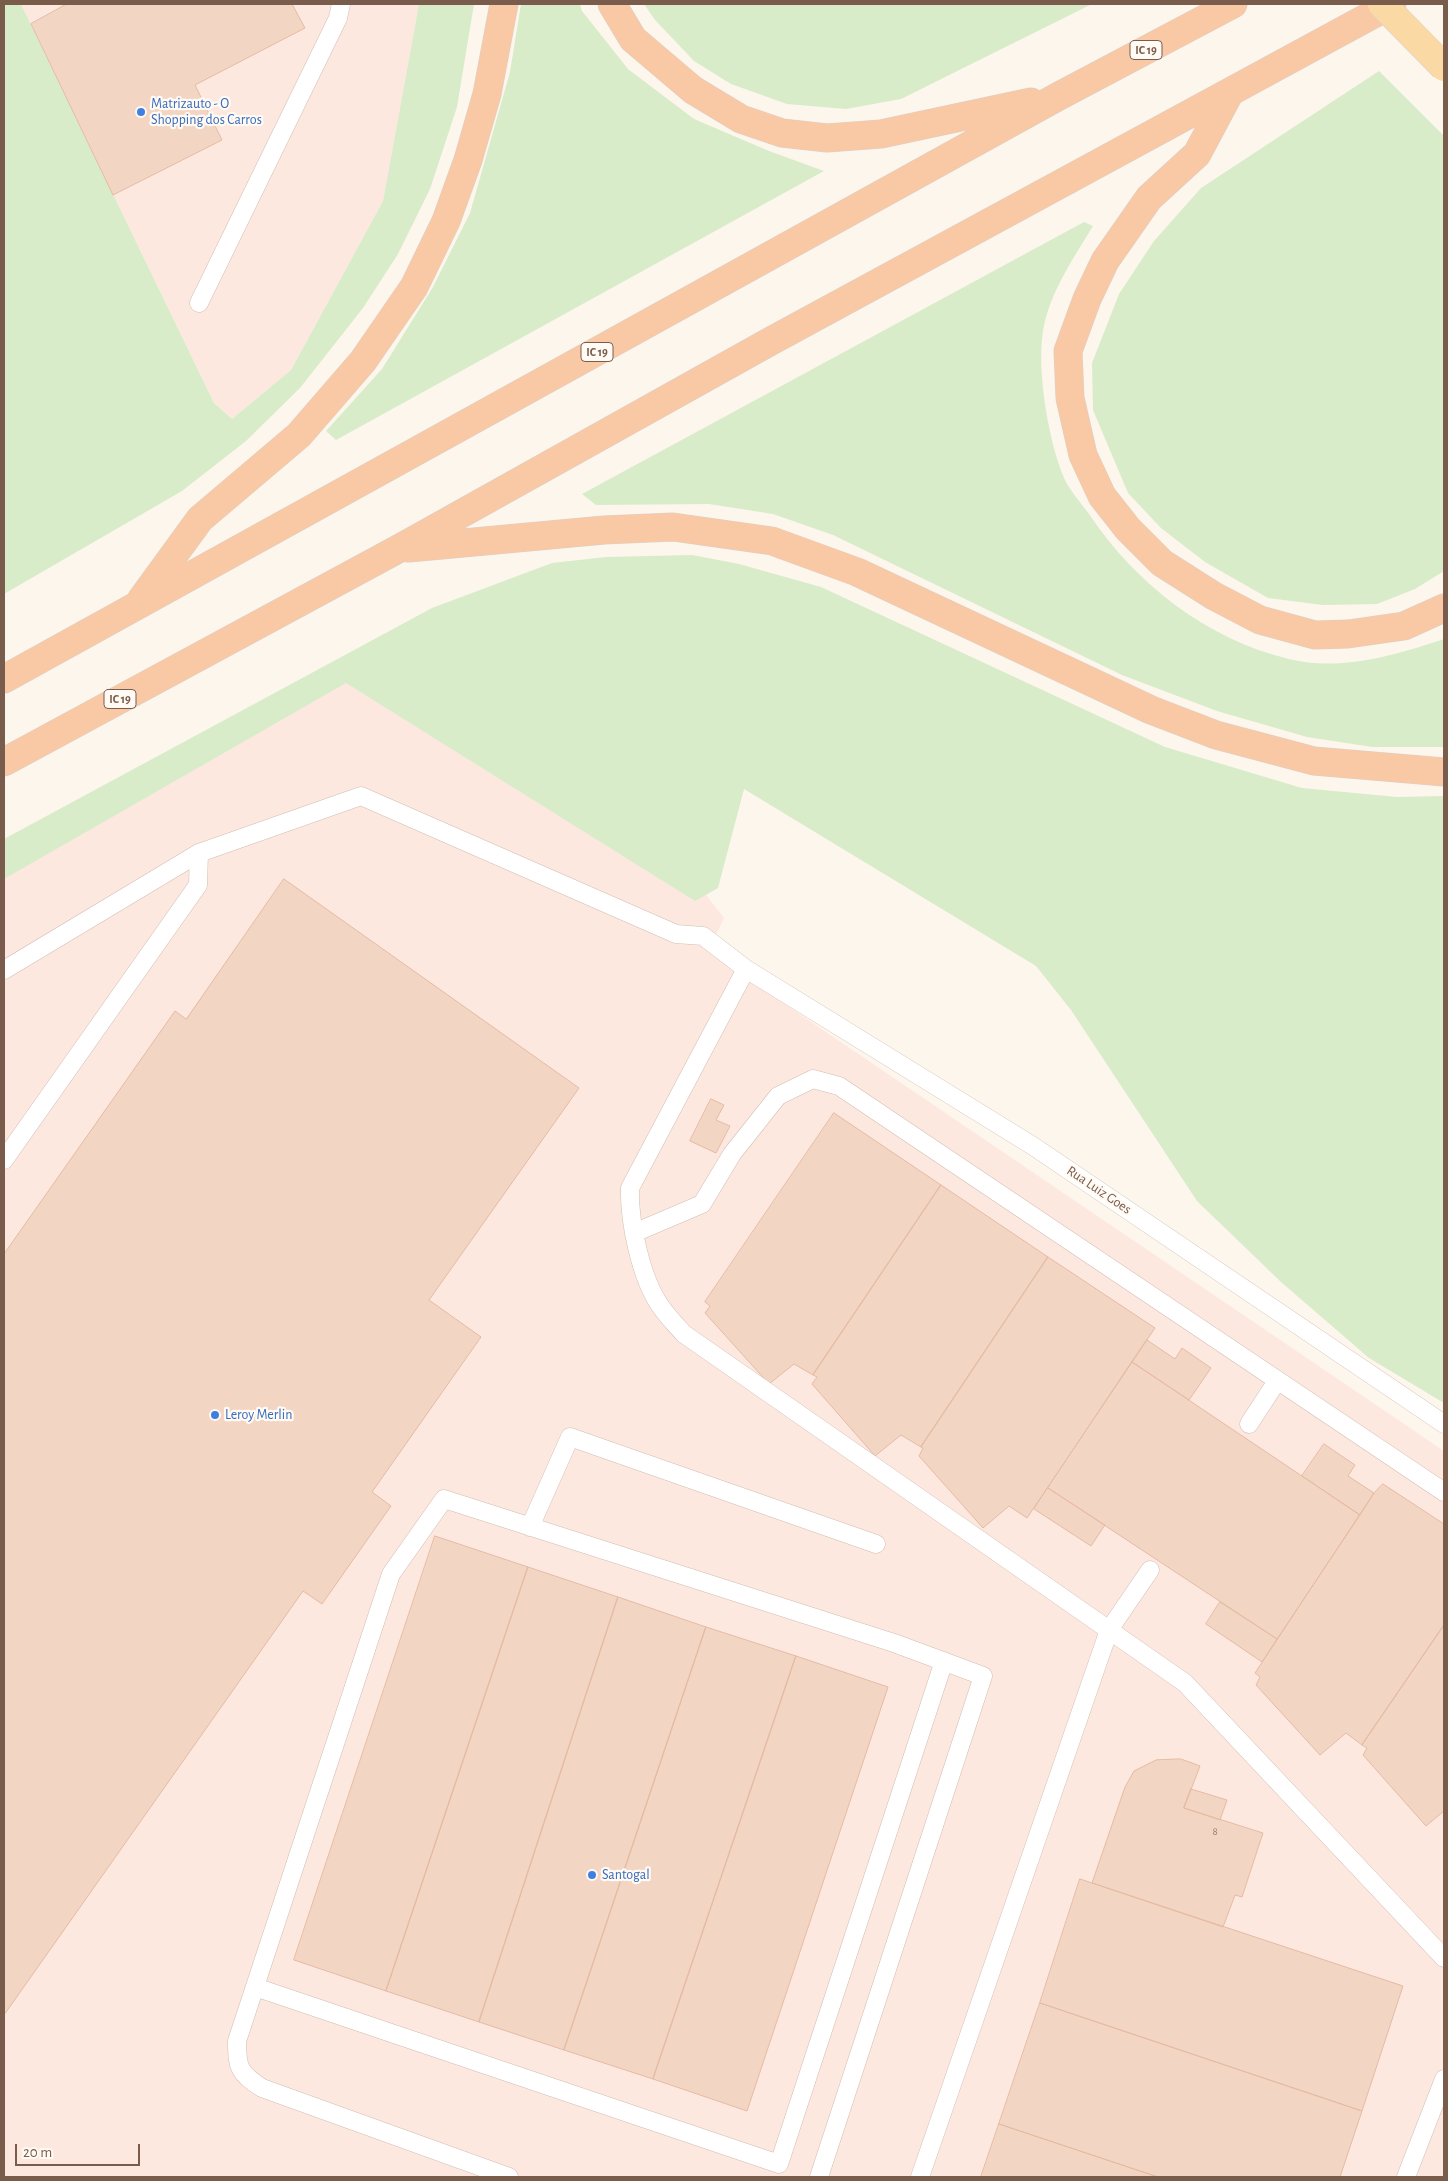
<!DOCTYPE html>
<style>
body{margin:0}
#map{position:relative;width:1448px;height:2181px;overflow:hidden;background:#fdf6ec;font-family:"Alegreya Sans",sans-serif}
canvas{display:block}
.frame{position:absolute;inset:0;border:5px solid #7a5c4d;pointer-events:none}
.scale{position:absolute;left:15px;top:2144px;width:125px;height:22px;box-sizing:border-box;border:2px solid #7a5c4d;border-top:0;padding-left:6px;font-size:15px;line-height:18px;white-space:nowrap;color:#7a5c4d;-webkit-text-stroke:4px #fffaf3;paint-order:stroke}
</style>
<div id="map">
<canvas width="1448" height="2181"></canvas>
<div class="frame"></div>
<div class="scale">20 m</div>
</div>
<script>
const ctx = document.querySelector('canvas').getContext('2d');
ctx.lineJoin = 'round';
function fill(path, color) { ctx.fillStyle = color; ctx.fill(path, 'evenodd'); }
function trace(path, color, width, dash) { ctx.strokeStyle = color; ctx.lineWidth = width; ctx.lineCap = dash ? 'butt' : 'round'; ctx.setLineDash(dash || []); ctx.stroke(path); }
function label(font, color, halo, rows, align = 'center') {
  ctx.font = font + ' "Alegreya Sans",sans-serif'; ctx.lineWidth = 4.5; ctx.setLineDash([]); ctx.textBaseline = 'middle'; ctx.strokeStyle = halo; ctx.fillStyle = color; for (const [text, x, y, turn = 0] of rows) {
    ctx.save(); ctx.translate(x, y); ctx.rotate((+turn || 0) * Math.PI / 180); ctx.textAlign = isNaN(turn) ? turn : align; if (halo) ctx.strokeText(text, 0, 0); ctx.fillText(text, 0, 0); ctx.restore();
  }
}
fill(new Path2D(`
 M21,4H419L383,201L291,370L232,419L214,403Z
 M333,672L693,878L724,918L708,952L1444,1451V2177H4V865Z`), '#fde8e0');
fill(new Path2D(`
 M4,4H21L214,403L232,419L291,370L383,201L419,4H474L457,107L430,189L398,254L363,308L300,388L246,441L182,491L4,594Z
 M521,4H580L582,11L628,69L694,119L769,151L824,171L336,440L326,431L382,369L433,287L470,213L510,72Z
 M644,4H1092L901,99L846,109L787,104L731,84L694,61L655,20Z
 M1379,71L1444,136V571L1415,589L1377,604L1323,605L1268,598L1205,562L1161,528L1128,493L1093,410L1092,363L1119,294L1154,241L1201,188Z
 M1084,222L1093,226C1072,261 1046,297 1042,339C1038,377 1049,444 1065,480C1071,492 1081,503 1089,514C1136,584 1206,639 1289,659C1340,672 1396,655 1444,639V747H1372L1307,737L1217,711L1122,675L833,535L773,514L709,504L596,505L582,494Z
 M692,555L739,564L821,587L1165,747L1302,788L1397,797L1444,796V1403L1369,1358L1281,1282L1197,1201L1071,1010L1036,966L744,789L718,888L695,901L346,683L4,879V839L432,608L552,563L606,557Z`), '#d8ecc9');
const building = new Path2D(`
 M67,4H292L305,28L195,85L222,140L113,195L31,24Z
 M284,879L579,1088L429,1300L481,1337L372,1492L391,1506L322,1604L303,1591L4,2015V1254L175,1011L186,1019Z
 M711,1099L724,1105L716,1120L730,1126L716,1153L690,1141Z
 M834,1113L941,1185L813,1375L794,1364L769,1384L705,1313L710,1306L705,1302Z
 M941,1185L1048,1257L921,1447L901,1435L875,1456L812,1384L817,1377L813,1375Z
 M1048,1257L1155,1328L1027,1518L1009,1506L983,1528L919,1456L923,1448L921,1447Z
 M1147,1340L1175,1359L1182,1348L1211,1368L1189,1400L1132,1362Z
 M1132,1362L1360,1515L1277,1639L1048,1488Z
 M1324,1444L1355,1465L1348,1476L1374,1493L1360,1515L1302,1476Z
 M1383,1484L1444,1524V1625L1362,1745L1346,1733L1320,1755L1256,1685L1260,1677L1255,1673L1374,1493Z
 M1048,1488L1105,1525L1091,1546L1034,1509Z
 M435,1536L528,1567L386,1991L294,1960Z
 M528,1567L618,1597L479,2022L386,1991Z
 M618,1597L706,1627L564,2050L479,2022Z
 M1220,1602L1277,1639L1262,1662L1206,1624Z
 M1444,1625V1811L1426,1826L1363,1755L1367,1748L1362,1745Z
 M706,1627L796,1656L653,2079L564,2050Z
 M796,1656L888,1687L747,2111L653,2079Z
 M1181,1759L1200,1766L1184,1808L1263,1833L1242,1897L1235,1895L1223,1927L1092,1883L1125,1787L1134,1771L1156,1760Z
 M1191,1789L1227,1800L1220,1820L1184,1808Z
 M1080,1879L1403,1986L1362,2111L1040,2003Z
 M1040,2003L1362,2111L1340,2177H1158L999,2124Z
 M999,2124L1158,2177H981Z`);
fill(building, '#f3d5c3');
trace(building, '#e6bba3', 1);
const service = new Path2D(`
 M199,303L338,18L341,4
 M746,969L630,1188C629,1222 641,1279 661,1307C668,1317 676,1325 684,1334L1185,1683L1444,1958
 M4,970L199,853L361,796L676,934L703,936L746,969L1033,1146L1444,1424
 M4,1160L198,885L199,853
 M634,1233L702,1204L732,1154L778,1096L813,1079L839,1086L1444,1492
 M1249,1424L1277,1381
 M530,1527L570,1437L876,1544
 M255,1987L779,2164L944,1661
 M509,2177L262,2088C239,2073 237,2068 237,2041L391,1574L444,1499L894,1643L983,1676L819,2177
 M920,2177L1109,1630L1150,1570
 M1406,2177L1444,2079`);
const trunk = new Path2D(`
 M612,4L633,39L693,90L741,119L782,133L827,138L881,134L1031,102
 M1230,92L1197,154L1149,198L1105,261L1087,299L1068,351L1070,398L1083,455L1102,496L1128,529L1162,563L1214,596L1260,620L1315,635L1348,634L1404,626L1444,608
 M409,548L604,530L673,527L772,541L857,572L1151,710L1216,735L1314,761L1444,772
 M141,600L200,519L299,435L363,361L414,287L446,221L468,160L487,94L504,4
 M4,679L1059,96L1233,4
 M4,762L400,548L771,341L1392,4`);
trace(service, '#d1beb0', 19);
trace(trunk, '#dad1cd', 29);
trace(service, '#fff', 18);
trace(trunk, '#f9c8a4', 28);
const primaryBridge = new Path2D(`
 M1382,4L1444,67`);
trace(primaryBridge, '#dad1cd', 29, []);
trace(primaryBridge, '#fbd9a5', 28);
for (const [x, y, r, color] of [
 [141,112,5,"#3f7fe0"],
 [215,1415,5,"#3f7fe0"],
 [592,1875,5,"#3f7fe0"]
]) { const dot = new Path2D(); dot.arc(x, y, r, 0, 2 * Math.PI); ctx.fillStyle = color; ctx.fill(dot); trace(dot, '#fffaf3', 2); }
label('11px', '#987a6a', null, [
 ["8",1215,1832]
]);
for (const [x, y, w] of [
 [1146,50,32],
 [597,352,32],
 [120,699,32]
]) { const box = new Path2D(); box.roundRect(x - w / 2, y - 9.5, w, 19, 4); ctx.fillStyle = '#fffaf3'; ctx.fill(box); trace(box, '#7a5c4d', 1); }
label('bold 12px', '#7a5c4d', null, [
 ["IC 19",1146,50],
 ["IC 19",597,352],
 ["IC 19",120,699]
]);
label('14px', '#366cbe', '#fffaf3', [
 ["Matrizauto - O",151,104],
 ["Shopping dos Carros",151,120],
 ["Leroy Merlin",225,1415],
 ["Santogal",602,1875]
], 'left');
label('14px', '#7a5c4d', '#fffaf3', [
 ["Rua Luiz Goes",1099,1190,34]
]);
</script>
